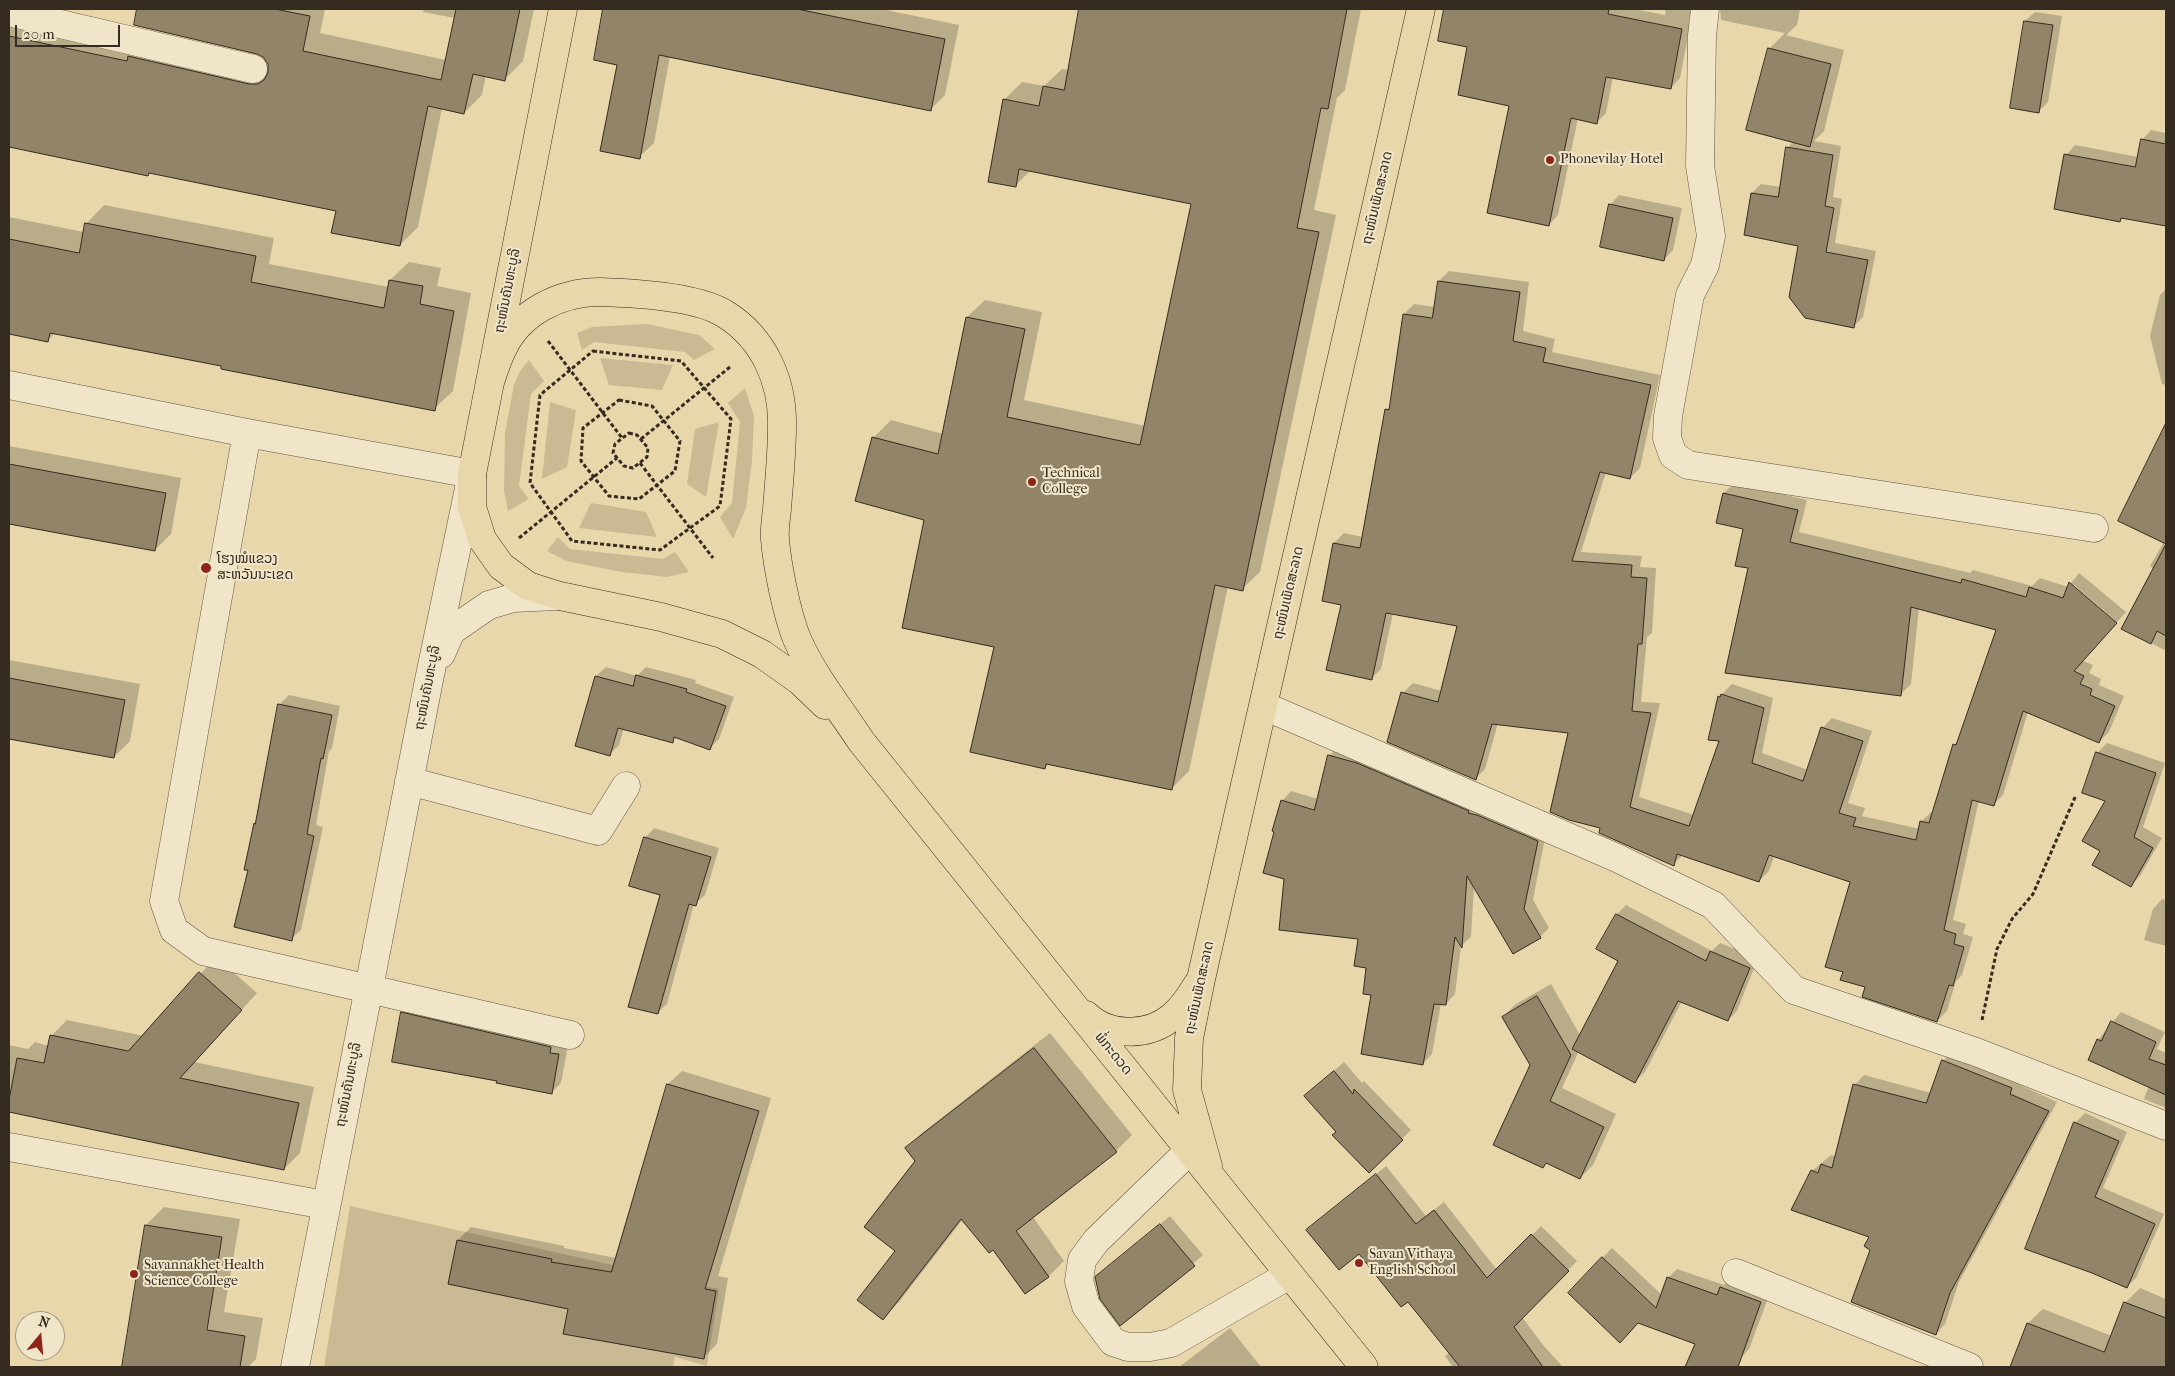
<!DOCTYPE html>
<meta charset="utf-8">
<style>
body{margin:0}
#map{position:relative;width:2175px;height:1376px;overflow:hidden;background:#e8d7aa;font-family:"IM FELL French Canon",serif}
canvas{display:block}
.frame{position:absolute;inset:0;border:10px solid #352b20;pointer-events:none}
.north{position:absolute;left:15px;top:1311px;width:50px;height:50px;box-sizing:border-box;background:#f0e5c8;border:1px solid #a59b85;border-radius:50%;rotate:17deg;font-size:14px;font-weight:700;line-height:20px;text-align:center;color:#352b20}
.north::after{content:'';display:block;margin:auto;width:18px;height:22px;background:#8f2418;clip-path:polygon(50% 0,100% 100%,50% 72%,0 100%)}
.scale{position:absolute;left:15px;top:25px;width:105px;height:22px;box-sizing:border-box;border:2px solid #352b20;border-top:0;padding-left:6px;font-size:15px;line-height:18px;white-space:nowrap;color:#352b20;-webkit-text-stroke:4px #f0e5c8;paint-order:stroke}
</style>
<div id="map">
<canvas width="2175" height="1376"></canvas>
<div class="frame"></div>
<div class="north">N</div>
<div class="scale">20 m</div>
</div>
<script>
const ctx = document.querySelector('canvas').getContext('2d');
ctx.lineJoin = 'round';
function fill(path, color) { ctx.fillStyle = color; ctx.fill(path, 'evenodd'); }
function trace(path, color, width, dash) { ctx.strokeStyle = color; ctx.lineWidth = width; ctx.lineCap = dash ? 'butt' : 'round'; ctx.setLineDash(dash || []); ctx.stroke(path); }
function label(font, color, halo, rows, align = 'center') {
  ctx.font = font + ' "IM FELL French Canon","Noto Sans Lao",serif'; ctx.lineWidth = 4; ctx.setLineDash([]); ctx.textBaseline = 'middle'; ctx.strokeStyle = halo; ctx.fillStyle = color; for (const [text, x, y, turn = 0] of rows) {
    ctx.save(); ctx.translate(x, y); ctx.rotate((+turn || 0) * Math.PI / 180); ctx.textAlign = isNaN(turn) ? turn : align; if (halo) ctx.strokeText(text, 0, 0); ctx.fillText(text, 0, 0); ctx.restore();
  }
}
fill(new Path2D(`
 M647,324L699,335L715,349L694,360L685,352L594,342L582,350L577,333L592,327Z
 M600,358L673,365L662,390L609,385Z
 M529,360L544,381L531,394L519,486L529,499L508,511L504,491L505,433L514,385L520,371Z
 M745,388L754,416L752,461L746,508L733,539L720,517L732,503L740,422L728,403Z
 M550,402L576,410L567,467L542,479Z
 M719,422L706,497L687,484L695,429Z
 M591,503L646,512L657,537L579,528Z
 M558,537L570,549L663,559L675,552L689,572L667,577L622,572L566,561L547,551Z
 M350,1206L719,1289L707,1366L675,1357L673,1367H324Z`), '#caba93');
fill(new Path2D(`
 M139,9H325L320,33L446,60L455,18L423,12L424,9H534L523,61L505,79L486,75L482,95L464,113L442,108L418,227L400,245L337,210L151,172L148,175L9,146V15L147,38L269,67L265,57L257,53L136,24Z
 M605,9H881L959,25L945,95L931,109L670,56L654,143L639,157L618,64L595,59Z
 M1081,9H1361L1345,90L1337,98L1314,210L1336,215L1260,572L1242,589L1228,586L1189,771L1171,789L1049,763L1045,768L995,646L926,519L873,438L891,420L943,434L967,317L985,300L1042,312L1024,400L1146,426L1193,203L1031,170L1015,186L1004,100L1022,82L1044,86L1062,69L1069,70Z
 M1445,9H1634L1665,15L1666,9H1697L1688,20H1691L1680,78L1671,88L1613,77L1606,113L1597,122L1578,118L1558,215L1549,225L1510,105L1469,46L1439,40Z
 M1720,9H1800L1797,25L1786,35L1844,50L1824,131L1814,141L1841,146L1833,197L1842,199L1835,243L1876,251L1863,317L1854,326L1800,245L1752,193L1761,184L1781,187L1787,148L1794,141L1769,49L1785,33L1721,20Z
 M2035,12L2062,16L2048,102L2039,111L2012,107L2025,21Z
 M2151,130L2166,133V224L2123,217L2119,221L2066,155L2075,145L2138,157L2142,140Z
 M1619,195L1682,208L1673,250L1664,260L1610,205Z
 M104,205L274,238L269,264L389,287L390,280L409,262L441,268L437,286L471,293L453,391L434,409L223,365L55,333L47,341L9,333V217L84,232L86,224Z
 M1449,271L1529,282L1523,331L1555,339L1552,352L1660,375L1640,468L1630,478L1606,472L1581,552L1642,556L1640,567L1656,568L1652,633L1647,637L1641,702L1660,703L1639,797L1694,815L1721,740L1719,697L1732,684L1773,698L1762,753L1808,770L1822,728L1832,718L1872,731L1848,803L1865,808L1862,816L1920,829L1922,821L1931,812H1934L1954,745L1960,739L1997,629L1919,608L1911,684L1901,694L1749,567L1744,528L1724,493L1734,483L1807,500L1799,532L1970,573L1973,570L2032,586L2040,578L2068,587L2079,573L2126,612L2117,622L2073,584L2083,661L2093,665L2089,673L2101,679L2099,685L2124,696L2109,732L2099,742L2028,712L2003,795L1993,805L1979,800L1953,920L1966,924L1963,934L1973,937L1962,975L1956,981L1947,1011L1937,1021L1867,986L1844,971L1851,882L1774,856L1769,871L1759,881L1683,855L1673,864L1600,832L1602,827L1570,732L1498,723L1485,769L1475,779L1403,693L1413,683L1442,691L1458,625L1393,613L1381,669L1371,679L1342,604L1334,543L1344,533L1363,537L1386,410L1391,405L1404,314L1414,304L1435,307L1439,281Z
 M2166,289V385L2162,384L2150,336L2160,295Z
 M2165,439L2166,440V651L2123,628L2154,569L2150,566L2164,542Z
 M9,446L181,478L171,534L155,550L9,523Z
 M9,660L140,684L130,741L114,757L9,737Z
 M606,667L637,676L646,667L696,680L695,683L734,697L719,739L710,748L677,737L672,741L624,728L619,745L610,754L576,745L596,676Z
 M289,695L340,706L332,748L329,751L316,825L323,827L301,930L291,939L249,869L255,824L257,821L279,705Z
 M2107,743L2165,763L2143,827L2162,838L2140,876L2130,886L2101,850L2107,800L2084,792L2098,752Z
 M1338,747L1546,832L1533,900L1549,928L1540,937L1474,886L1471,937L1461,946L1455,994L1446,1004L1441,1003L1432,1054L1423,1064L1373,994L1360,938L1286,878L1282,801L1291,791L1318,799L1329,756Z
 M654,828L719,848L705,895L694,904L667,1004L657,1013L661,894L645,838Z
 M2162,899L2166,900V946L2144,940L2153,909Z
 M1626,905L1712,951L1720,943L1758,958L1737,1011L1728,1020L1682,1001L1645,1072L1635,1081L1579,1051L1562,1088L1616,1114L1593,1165L1580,1178L1547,1163L1543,1167L1531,1065L1503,1017L1516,1004L1551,984L1580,1035L1620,961L1598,949L1617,914Z
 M216,957L257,993L194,1062L314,1087L300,1153L284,1169L9,1110V1045L28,1049L35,1042L49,1046L51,1036L67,1020L144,1036Z
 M412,1004L568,1045L561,1083L551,1093L498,1080L402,1013Z
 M2121,1012L2165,1032L2157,1049L2166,1053V1108L2144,1099L2149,1086L2098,1040Z
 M1050,1033L1132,1135L1116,1151L1033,1217L1064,1261L1048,1277L993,1248L963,1219L899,1302L883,1318L917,1161L907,1148L922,1133Z
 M1953,1051L2021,1078L2018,1084L2057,1102L1959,1282L1945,1324L1936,1334L1872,1249L1871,1236L1812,1171L1831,1155L1836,1157L1855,1085L1864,1075L1931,1093L1943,1061Z
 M1344,1062L1362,1083L1364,1081L1411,1130L1369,1171L1337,1132L1315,1087Z
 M682,1071L771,1098L718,1276L728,1278L717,1344L703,1358L569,1308L449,1283L458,1240L471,1227L564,1246V1248L616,1258L668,1084Z
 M2085,1113L2127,1132L2103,1188L2164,1214L2136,1278L2127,1287L2093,1272L2075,1123Z
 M1386,1166L1426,1216L1444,1202L1497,1270L1541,1226L1577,1261L1522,1317L1543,1345L1563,1367H1453L1445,1356L1450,1352L1409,1300L1359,1252L1308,1230Z
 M164,1207L240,1219L224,1312L263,1318L256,1359L248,1367H123L146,1225Z
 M1170,1216L1203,1255L1121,1324L1097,1277Z
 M1612,1248L1662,1295L1668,1278L1677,1269L1724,1285L1730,1279L1770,1293L1749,1349L1740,1359L1736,1367H1686L1697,1343L1569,1293Z
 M2140,1288L2166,1299V1367H2011L2028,1323L2043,1309L2112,1336L2125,1303Z
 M1230,1328L1261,1367H1179Z`), '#0003');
const building = new Path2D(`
 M137,9H275L310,16L303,51L441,80L456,9H520L505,81L473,74L464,114L428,106L400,246L331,233L336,211L149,173L148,176L9,147V36L127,61L128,56L249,84H258L264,80L268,73V64L263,57L257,54L134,25Z
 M603,9H797L945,39L931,111L659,55L640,159L600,151L617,65L594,60Z
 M1079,9H1347L1328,109L1321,108L1297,228L1319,232L1243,591L1215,585L1172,790L1046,764L1045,769L970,752L994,647L902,628L924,520L855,501L872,437L938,454L966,317L1025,329L1007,417L1140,445L1191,204L1019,169L1016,187L988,182L1003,99L1039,106L1043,86L1064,90Z
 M1444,9H1609L1608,14L1682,29L1671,89L1606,77L1597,124L1571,118L1549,226L1487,213L1509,106L1458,95L1467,47L1438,41Z
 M2024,21L2053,25L2039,113L2010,108Z
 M1768,48L1831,64L1810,147L1746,130Z
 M2141,139L2166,144V226L2121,218L2120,222L2054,209L2064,154L2135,167Z
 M1786,147L1833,155L1825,206L1834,208L1826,252L1868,260L1854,328L1805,318L1789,297L1798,246L1744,235L1751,193L1778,197Z
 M1609,204L1673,218L1664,261L1600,247Z
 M85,223L256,256L251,282L384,308L389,280L423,286L420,304L454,311L435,411L221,369V366L50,333L48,342L9,334V239L79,253Z
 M1438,281L1520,292L1513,341L1546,348L1543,362L1651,385L1630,479L1600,472L1572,561L1632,565L1631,577L1647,578L1642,644H1638L1632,711L1651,713L1630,807L1689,826L1719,741L1708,740L1718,696L1720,697L1721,694L1764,708L1752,763L1803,781L1821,727L1863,741L1839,813L1856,818L1853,826L1916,840L1920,821L1929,823L1953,744L1956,745L1996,630L1911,607L1901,696L1725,673L1748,568L1735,566L1743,529L1716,523L1723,493L1798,510L1790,542L1961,583L1962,579L2026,597L2029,587L2063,598L2069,582L2117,623L2074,671L2084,676L2080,684L2092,689L2090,695L2115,706L2099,743L2023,711L1994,806L1972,800L1944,930L1956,934L1954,944L1964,947L1953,986L1949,985L1937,1022L1862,997L1865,987L1840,980L1843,972L1825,967L1850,882L1769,855L1759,882L1677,854L1674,866L1599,833L1600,828L1569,820L1550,812L1568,733L1492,724L1476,780L1387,742L1401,692L1438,702L1457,626L1386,613L1372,680L1326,670L1341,605L1322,601L1333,543L1360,548L1385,409L1389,410L1403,314L1432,318Z
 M2166,423V636L2157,631L2151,644L2121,629L2166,544L2118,521Z
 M9,464L166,493L155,551L9,524Z
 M636,675L687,689L686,692L726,706L710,750L674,737L673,743L618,728L610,756L575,746L595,676L633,686Z
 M9,678L125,700L114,758L9,739Z
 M278,704L332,715L323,759L321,758L307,834L314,836L292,941L234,927L248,870H244L254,823L255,824Z
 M2096,752L2156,773L2134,837L2153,848L2131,887L2092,865L2100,851L2082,841L2105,801L2082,793Z
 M1328,755L1357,763L1469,811L1468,813L1477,815L1538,841L1524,909L1541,938L1513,954L1467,876L1462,948L1455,937L1446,1005L1434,1004L1423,1065L1361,1054L1371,995L1363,994L1366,968L1354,966L1358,939L1279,930L1284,879L1263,873L1274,832L1272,831L1281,800L1314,810Z
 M644,837L711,857L696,906L689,904L658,1014L628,1007L660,895L629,886Z
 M1616,914L1706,961L1710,951L1750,968L1728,1021L1678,1001L1635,1083L1572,1049L1618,961L1596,949Z
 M199,972L242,1010L180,1078L299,1103L284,1170L9,1112V1100L17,1058L44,1063L50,1035L128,1051Z
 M1537,996L1571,1055L1550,1101L1604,1127L1580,1179L1546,1163L1543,1168L1493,1145L1530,1065L1502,1017Z
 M401,1012L551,1047L550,1053L559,1054L552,1094L496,1083L497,1081L392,1062Z
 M2111,1021L2156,1042L2149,1059L2166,1065V1095L2088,1060L2097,1039L2101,1041Z
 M1034,1048L1117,1152L1016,1231L1049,1277L1025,1294L993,1250L989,1253L961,1219L883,1320L857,1300L895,1251L864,1227L915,1161L905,1148Z
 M1942,1060L2012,1088L2010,1094L2049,1111L1950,1293L1936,1335L1851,1302L1870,1250L1864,1246L1869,1237L1791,1210L1811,1170L1818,1173L1821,1164L1832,1168L1853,1084L1926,1103Z
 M1334,1071L1353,1094L1354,1089L1403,1140L1369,1173L1332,1135L1336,1132L1304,1096Z
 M667,1084L759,1111L705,1289L716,1291L704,1359L563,1334L568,1309L448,1284L457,1240L552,1259L551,1262L611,1272Z
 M2074,1122L2119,1141L2095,1197L2155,1224L2127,1288L2092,1273L2025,1249Z
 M1376,1174L1416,1224L1434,1210L1487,1278L1531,1234L1569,1271L1514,1327L1543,1367H1460L1408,1302L1401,1307L1359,1254L1339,1270L1306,1230Z
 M1160,1224L1195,1266L1120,1326L1100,1299L1095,1277Z
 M145,1225L222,1237L207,1330L245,1336L240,1367H122Z
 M1602,1257L1656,1308L1667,1277L1717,1295L1720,1287L1761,1302L1738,1367H1685L1695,1344L1638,1323L1620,1343L1568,1293Z
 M2124,1302L2166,1318V1367H2010L2027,1323L2104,1352Z`);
fill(building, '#928468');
trace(building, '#352b20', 1);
const minor = new Path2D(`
 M1705,9L1702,36L1700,166L1711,236L1705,265L1690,295L1668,416L1667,438L1673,455L1688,465L2094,528
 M9,12L253,69
 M9,385L247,433L472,474L429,680L295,1367
 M247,433L164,901L174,930L203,951L570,1035
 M441,654L451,631L489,605L513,598L556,596
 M1264,706L1617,858L1713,905L1794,990L1976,1052L2166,1126
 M409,781L598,831L626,786
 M9,1147L325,1205
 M1190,1150L1096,1241L1082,1260L1079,1281L1086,1306L1113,1342L1128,1347H1150L1171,1343L1289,1275
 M1736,1273L1969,1367`);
const major = new Path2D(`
 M563,9L472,474V507L482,539L501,566L528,586L560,596L661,617L722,634L762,654L800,681L825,705
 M490,382C494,371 497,360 502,350C519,312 560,292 600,292C633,293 697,296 725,314C764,338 783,382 782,426C782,454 779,482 777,509C776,519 774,530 775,539C777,565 787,615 797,639C812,674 840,709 861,741L1364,1367
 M1086,1015C1109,1037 1149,1037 1173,1016C1183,1007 1190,997 1197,985
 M1208,1166L1187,1090L1189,1038L1201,979L1421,9`);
trace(minor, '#625642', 29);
trace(major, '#352b20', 29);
trace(new Path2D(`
 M548,341L622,438
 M593,351L681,361L731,419L720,506L660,550L572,541L530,483L540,395Z
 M619,400L652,406L680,441L675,471L639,499L609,496L581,461L583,428Z
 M629,433L637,435L648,448L647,457L633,468L624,466L613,453L615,444Z
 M641,439L730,367
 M640,463L713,558
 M519,538L617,458
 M1982,1020L1997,949L2012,919L2033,894L2076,795`), '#352b20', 3, [4, 2.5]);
trace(minor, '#f0e5c8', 28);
trace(major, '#e8d7aa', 28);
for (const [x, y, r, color] of [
 [1550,160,5,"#8f2418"],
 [1032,482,5,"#8f2418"],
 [206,568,6,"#8f2418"],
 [1359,1263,5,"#8f2418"],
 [134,1274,5,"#8f2418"]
]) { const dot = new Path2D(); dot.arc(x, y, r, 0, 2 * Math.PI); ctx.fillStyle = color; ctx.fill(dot); trace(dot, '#f0e5c8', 2); }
label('14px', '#352b20', '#f0e5c8', [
 ["Phonevilay Hotel",1560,160],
 ["Technical",1042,474],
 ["College",1042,490],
 ["ໂຮງໝໍແຂວງ",217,560],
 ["ສະຫວັນນະເຂດ",217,576],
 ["Savan Vithaya",1369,1255],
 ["English School",1369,1271],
 ["Savannakhet Health",144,1266],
 ["Science College",144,1282]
], 'left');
label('14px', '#352b20', '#f0e5c8', [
 ["ຖະໜົນເພັດສະລາດ",1378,198,-77],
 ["ຖະໜົນຄັນທະບູລີ",508,291,-79],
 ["ຖະໜົນເພັດສະລາດ",1289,593,-77],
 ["ຖະໜົນຄັນທະບູລີ",428,688,-79],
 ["ຖະໜົນເພັດສະລາດ",1200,988,-78],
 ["ພໍ່ກະດວດ",1113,1054,51],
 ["ຖະໜົນຄັນທະບູລີ",349,1085,-79]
]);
</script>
